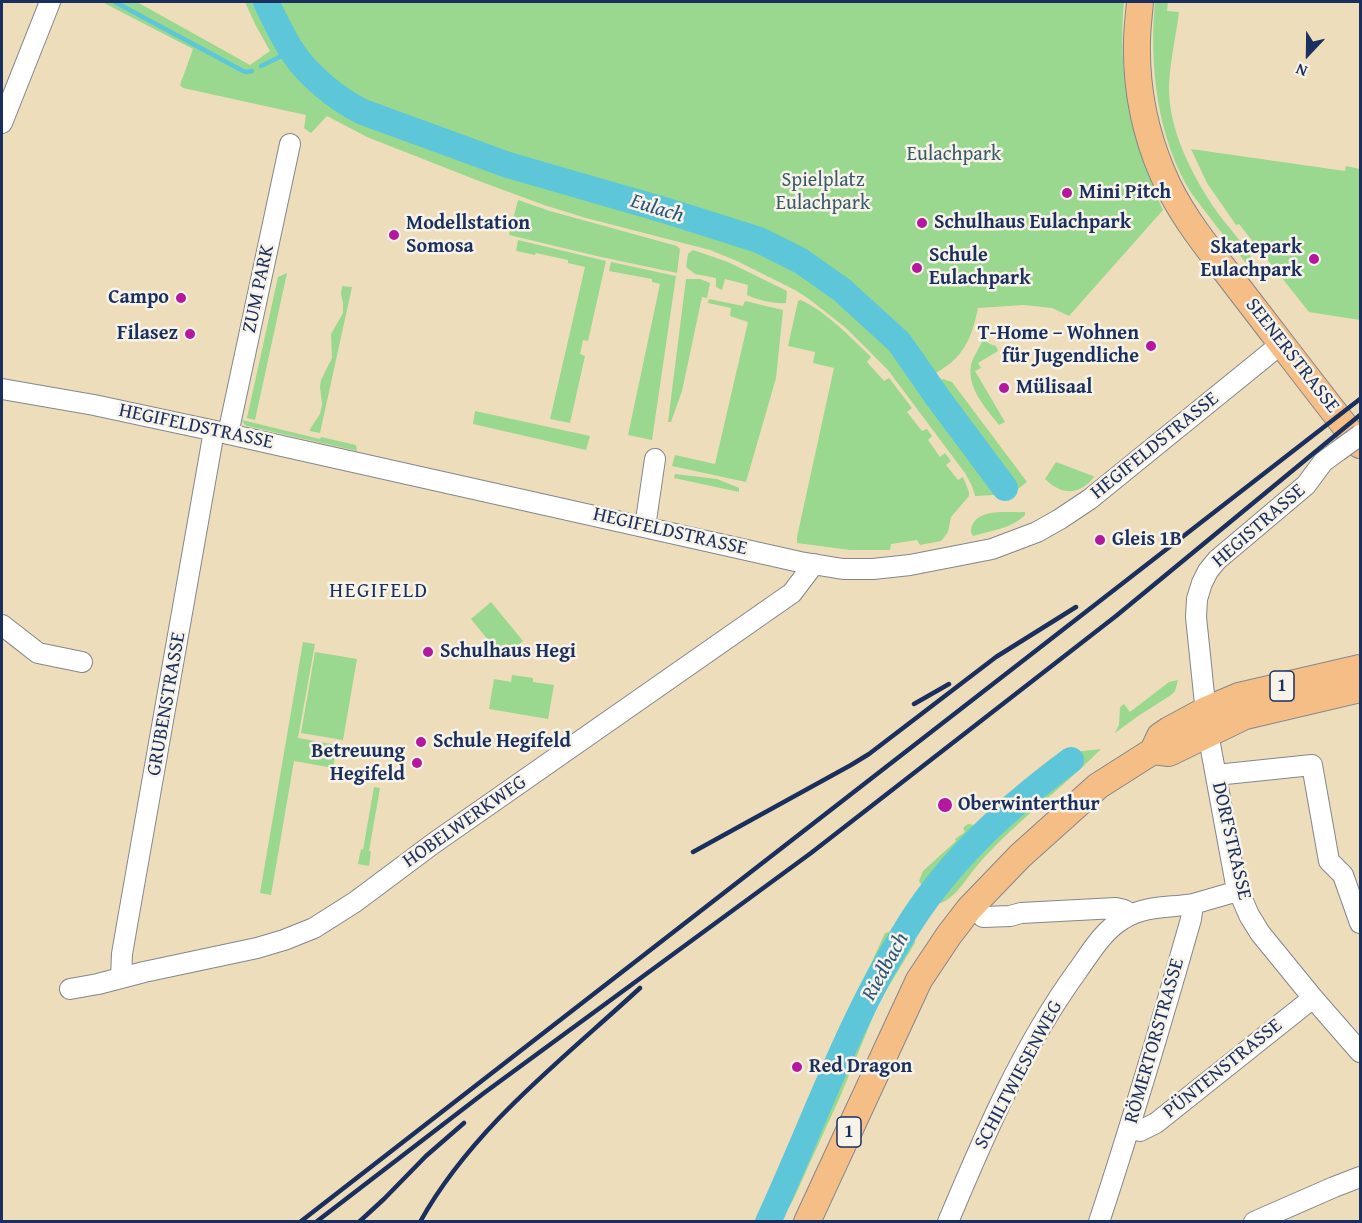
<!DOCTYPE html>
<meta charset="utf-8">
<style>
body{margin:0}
#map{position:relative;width:1362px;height:1223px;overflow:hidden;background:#edb;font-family:"Gentium Book Plus",serif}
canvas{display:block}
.frame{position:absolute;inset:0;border:3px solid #1b2f5e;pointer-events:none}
.north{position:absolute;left:1278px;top:24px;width:60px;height:60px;-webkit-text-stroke:4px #f7f3e8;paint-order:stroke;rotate:202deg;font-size:16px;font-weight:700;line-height:24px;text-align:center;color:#1b2f5e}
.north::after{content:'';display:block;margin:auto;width:21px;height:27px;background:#1b2f5e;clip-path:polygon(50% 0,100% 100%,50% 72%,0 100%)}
</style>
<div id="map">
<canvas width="1362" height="1223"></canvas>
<div class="frame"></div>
<div class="north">N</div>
</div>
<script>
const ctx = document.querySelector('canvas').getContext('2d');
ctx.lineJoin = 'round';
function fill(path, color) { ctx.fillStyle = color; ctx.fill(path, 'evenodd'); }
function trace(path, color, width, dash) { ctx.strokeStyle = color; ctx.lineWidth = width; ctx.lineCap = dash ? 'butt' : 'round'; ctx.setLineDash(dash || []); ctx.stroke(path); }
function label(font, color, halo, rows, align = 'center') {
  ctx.font = font + ' "Gentium Book Plus",serif'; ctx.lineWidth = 5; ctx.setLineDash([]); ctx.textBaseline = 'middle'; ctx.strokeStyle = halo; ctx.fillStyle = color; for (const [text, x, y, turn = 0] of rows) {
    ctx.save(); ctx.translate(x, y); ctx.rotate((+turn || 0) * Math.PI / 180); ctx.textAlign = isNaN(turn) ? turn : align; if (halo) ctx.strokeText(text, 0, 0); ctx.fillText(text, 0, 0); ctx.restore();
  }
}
fill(new Path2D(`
 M102,2H137L250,65L270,51L255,24L245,2H1124C1117,76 1132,142 1163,210L1069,316L1052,308L1024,305L978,308C974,327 969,345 955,359C949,365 942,369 936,373L941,380L943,379L952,382L1027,482L1018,489L1012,482L995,495L975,496L972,486L965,473L888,370L846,328L809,299L795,290L737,261L710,250L586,218L544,205L479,181L367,137L327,116L311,133L304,128L306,115L183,88L180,85L193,49Z
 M1155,2H1168L1167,11L1179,12C1176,36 1170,61 1169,85C1168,130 1192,175 1217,212C1228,227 1241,240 1250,256C1255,265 1258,276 1263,285C1248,266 1233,246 1217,227C1209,216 1200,205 1192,194C1157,139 1149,65 1155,2Z
 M1191,149L1345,171L1346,166L1360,169V320L1309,312L1239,224L1236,225L1207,183Z
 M518,200L550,211L677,246L680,249L677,273L601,257L509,235Z
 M518,240L606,261L588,341L583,340L580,354L585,356L570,423L550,419L585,267L568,263V260L536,253L535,255L516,251Z
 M693,250L728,262L787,291L786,303C773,304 758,300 747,295L748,285L725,279L722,290L716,287V278L695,274L686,267L688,254Z
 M611,262L676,276L652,440L628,435L660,284L652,282V279L609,271Z
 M287,273L255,420L247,418L278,277Z
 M686,279H700L710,283L707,298L702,297L682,391L671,422H668Z
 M342,286L352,287L320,433L310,431V429L320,414L322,404L320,387L321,380L332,358L331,334L343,313V303L341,294Z
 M709,299L743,306L745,301L783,310L776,378L746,482L672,466L675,455L715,464L748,322L730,316L731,308L708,303Z
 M801,300C828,313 850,337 871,357L867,362L884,381L889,378L912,408L907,412L922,431L927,429L932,436L928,440L940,457L945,453L951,461L946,465L958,480L963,477L969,492V496L951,517L948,532L941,541L920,545L917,540L891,544L890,550H850L797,543V537L834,368L813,363L815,352L788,346L798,301Z
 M983,339L990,344L996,346L998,351L978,363L981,368L975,371L1005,422L999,425C986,408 967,389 971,365C973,356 980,348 983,339Z
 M475,411L590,436L586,450L473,424Z
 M242,420L320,439L321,437L356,445L357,451L247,426L244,424Z
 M1056,462L1093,476L1094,477C1080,495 1062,496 1045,479Z
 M675,474L717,479L739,488V492L674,478Z
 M1025,512V515C1011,529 992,530 973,536L971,532C972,507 1007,513 1025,512Z
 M491,602L523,641L503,658L471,619Z
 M303,642L315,644L298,738L337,745L333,768L294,761L271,895L260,893Z
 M315,652L357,659L343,740L301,733Z
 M512,675L533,678V682L554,685L548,719L489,709L494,679L511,682Z
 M1178,680L1175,691L1171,695L1138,716L1115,733L1119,725L1120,707L1124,704L1130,712L1169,682Z
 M1101,749C1061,790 1013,823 976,867C966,879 956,897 941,903L926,893L919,881L923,871L956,841L955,839L965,832L963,828L968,824L974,825L990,812V807L1065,751L1066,753Z
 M374,787L380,788L369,851H371L369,866L358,864L361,849L363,850Z
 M900,929L915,940V943L879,1002L840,1097L793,1200L781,1221H756L781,1162L885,933Z`), '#99d88e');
trace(new Path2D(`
 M115,2L243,71L247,72L252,71
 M261,66L292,51`), '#5dc6d9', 4.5);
trace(new Path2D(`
 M266,2C274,18 282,36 292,51C307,75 338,100 363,112L508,165L664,210L759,240L801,261L842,290L899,342L938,398L1005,488
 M768,1222C813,1125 848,1023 904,933C946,863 1006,808 1071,760`), '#5dc6d9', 26);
const minor = new Path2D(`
 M2,123L50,2
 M2,389L94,405L206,429L800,562L843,569H873L910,565L992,549L1037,532L1060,519L1090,499L1281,344
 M228,434L290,144
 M1338,451L1323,462L1306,485L1217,560L1208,571L1202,583L1197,599L1196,617L1208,733L1236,885L1249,915L1260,933L1313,998L1360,1052
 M645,527L655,459
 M2,625L38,653L82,662
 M1216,775L1312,765L1329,861L1343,875L1360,923
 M983,917L1010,916L1021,913L1116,908L1124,910L1131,914
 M121,978L122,954L127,925L214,431
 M70,989L98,984L144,972L257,948L284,940L314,928L355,902L434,843L792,593L814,564
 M1130,1128L1140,1131L1156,1123L1313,998
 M948,1222C985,1134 1022,1047 1078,970C1091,952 1103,931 1123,919C1145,905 1169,908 1193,904
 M1099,1222C1132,1122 1162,1021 1191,919L1193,904L1238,891
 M1254,1222L1334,1187L1360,1177`);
const major = new Path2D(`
 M1140,2C1139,15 1137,29 1137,42C1136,86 1145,132 1162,172C1179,214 1210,250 1237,286C1278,339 1318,392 1360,445
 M1153,751L1169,753L1245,716L1360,689
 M807,1222L919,980L949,935L969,909L1020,856L1098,786L1153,751L1160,736L1169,730L1206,710L1239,696L1360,668`);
trace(minor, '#84868c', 22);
trace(major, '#84868c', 28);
trace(minor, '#fff', 20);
trace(major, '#f6be87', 26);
trace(new Path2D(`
 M914,704L949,684
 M693,852L851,765L869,754L996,657L1076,607
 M300,1222L1360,399
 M316,1222L484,1093L811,853L1116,616L1360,415
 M359,1222L384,1199L426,1156L464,1123
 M420,1222C473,1127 562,1060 640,988`), '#1b2f5e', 4.5);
const minorBridge = new Path2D(`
 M1338,451L1360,435`);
trace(minorBridge, '#84868c', 22, []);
trace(minorBridge, '#fff', 20);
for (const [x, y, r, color] of [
 [1067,193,6,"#b5179e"],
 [922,223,6,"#b5179e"],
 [394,235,6,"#b5179e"],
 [1314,259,6,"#b5179e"],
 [917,268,6,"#b5179e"],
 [181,298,6,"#b5179e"],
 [190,334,6,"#b5179e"],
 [1151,346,6,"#b5179e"],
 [1004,388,6,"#b5179e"],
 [1100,540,6,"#b5179e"],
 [428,652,6,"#b5179e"],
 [421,742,6,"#b5179e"],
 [417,763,6,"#b5179e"],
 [945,805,8,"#b5179e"],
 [797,1067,6,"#b5179e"]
]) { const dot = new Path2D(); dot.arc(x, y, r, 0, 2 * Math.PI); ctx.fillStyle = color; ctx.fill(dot); trace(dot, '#f7f3e8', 2); }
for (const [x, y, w] of [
 [1282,686,24],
 [849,1132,24]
]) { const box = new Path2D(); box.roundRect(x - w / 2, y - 15, w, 30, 4.5); ctx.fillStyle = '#f7f3e8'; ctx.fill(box); trace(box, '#1b2f5e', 1.5); }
label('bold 18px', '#1b2f5e', null, [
 ["1",1282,686],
 ["1",849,1132]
]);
label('20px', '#3a596a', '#f7f3e8', [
 ["Eulachpark",954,155],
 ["Spielplatz",823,181],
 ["Eulachpark",823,204]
]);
label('bold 20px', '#1b2f5e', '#f7f3e8', [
 ["Mini Pitch",1079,193],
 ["Schulhaus Eulachpark",934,223],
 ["Modellstation",406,224],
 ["Somosa",406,247],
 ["Skatepark",1302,248,"right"],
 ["Eulachpark",1302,271,"right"],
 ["Schule",929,256],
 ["Eulachpark",929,279],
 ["Campo",169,298,"right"],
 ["Filasez",178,334,"right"],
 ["T-Home – Wohnen",1139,334,"right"],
 ["für Jugendliche",1139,357,"right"],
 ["Mülisaal",1016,388],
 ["Gleis 1B",1112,540],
 ["Schulhaus Hegi",440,652],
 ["Schule Hegifeld",433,742],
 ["Betreuung",405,752,"right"],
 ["Hegifeld",405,775,"right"],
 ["Oberwinterthur",958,805],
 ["Red Dragon",809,1067]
], 'left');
label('20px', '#1b2f5e', '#f7f3e8', [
 ["ZUM PARK",259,289,-78],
 ["SEENERSTRASSE",1292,356,52],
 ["HEGIFELDSTRASSE",196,427,12],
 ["HEGIFELDSTRASSE",1155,446,-39],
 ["HEGISTRASSE",1259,526,-41],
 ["HEGIFELDSTRASSE",670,532,13],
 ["GRUBENSTRASSE",167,704,-80],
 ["HOBELWERKWEG",465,822,-35],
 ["DORFSTRASSE",1231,841,77],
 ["RÖMERTORSTRASSE",1155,1041,-74],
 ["PÜNTENSTRASSE",1223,1069,-39],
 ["SCHILTWIESENWEG",1019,1075,-62]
]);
label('italic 21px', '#2c557d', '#f7f3e8', [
 ["Eulach",657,209,17],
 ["Riedbach",886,967,-61]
]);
ctx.letterSpacing = '1.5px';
label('21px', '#1b2f5e', '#f7f3e8', [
 ["HEGIFELD",379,592]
]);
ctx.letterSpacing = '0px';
</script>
